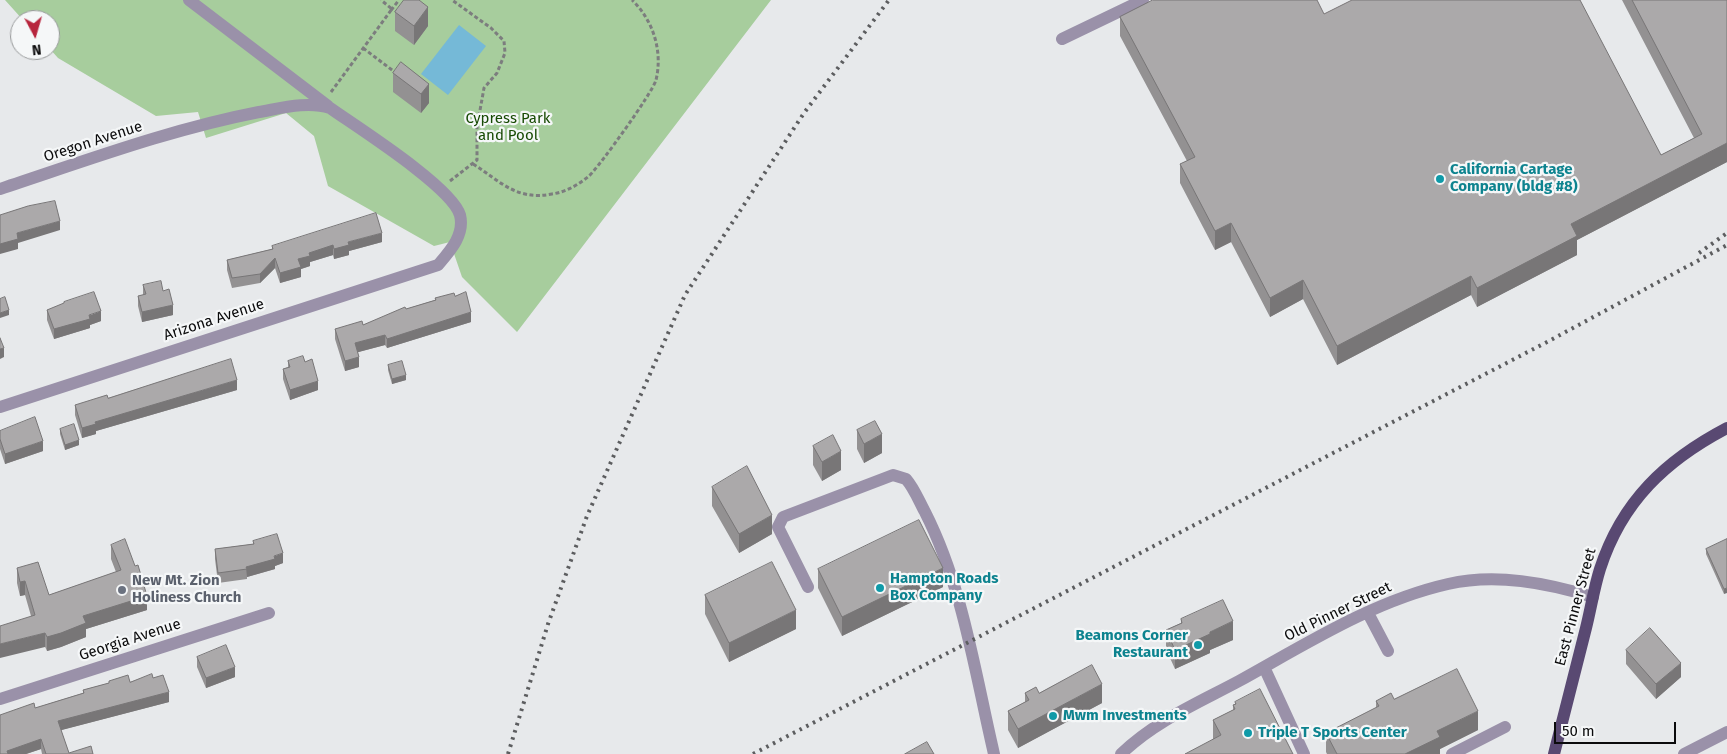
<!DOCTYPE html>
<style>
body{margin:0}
#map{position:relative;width:1727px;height:754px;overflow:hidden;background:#e7e9eb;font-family:"Fira Sans",sans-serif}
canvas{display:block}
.north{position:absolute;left:10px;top:10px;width:50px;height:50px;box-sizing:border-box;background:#f5f7f8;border:1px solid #97999a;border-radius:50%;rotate:174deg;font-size:14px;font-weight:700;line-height:20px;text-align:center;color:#0b0b0c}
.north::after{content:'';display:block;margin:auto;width:18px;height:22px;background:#b7253d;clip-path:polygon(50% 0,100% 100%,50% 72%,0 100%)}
.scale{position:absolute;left:1554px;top:722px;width:122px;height:22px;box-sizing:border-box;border:2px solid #0b0b0c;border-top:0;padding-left:6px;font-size:15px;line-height:18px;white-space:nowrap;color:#0b0b0c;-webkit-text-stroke:4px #f5f7f8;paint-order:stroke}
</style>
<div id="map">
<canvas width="1727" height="754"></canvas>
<div class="north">N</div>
<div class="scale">50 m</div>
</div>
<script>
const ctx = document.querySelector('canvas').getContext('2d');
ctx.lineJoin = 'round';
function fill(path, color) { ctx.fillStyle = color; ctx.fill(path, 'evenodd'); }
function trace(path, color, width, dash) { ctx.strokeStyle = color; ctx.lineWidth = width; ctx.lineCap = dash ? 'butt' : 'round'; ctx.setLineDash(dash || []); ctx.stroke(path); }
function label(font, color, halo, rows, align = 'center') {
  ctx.font = font + ' "Fira Sans",sans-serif'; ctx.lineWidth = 4.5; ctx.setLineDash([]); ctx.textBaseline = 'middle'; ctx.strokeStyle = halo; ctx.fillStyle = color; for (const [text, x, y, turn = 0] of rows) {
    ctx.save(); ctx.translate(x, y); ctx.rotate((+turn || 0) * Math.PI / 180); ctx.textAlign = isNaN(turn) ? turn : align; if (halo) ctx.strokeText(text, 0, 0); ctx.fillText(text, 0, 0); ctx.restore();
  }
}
fill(new Path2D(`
 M5,0H771L517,332L462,277L450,242L434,246L328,186L314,136L286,113L206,138L198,112L156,116L58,58L50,49V20H23Z`), '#a7cd9d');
fill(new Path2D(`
 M459,25L486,46L448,95L421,74Z`), '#75b9d7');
trace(new Path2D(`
 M399,13L392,9L399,0
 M363,48L396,73
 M331,92L392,9L381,0
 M473,164C500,181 516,201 552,194C566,192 578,185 589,176C599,167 653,92 656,80C663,51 653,20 632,0
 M450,181L477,160V127L484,88L497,73L505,53L504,41L491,28L452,0`), '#7c7d7e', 3, [4, 2.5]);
trace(new Path2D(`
 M189,0L328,106
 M1062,39L1143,0
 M0,189C85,161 171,129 259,112C282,108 308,101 330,108C357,127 452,187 460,215C465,235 450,251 438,265L0,407
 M808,587L778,527L783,517L893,475L906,479C914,488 919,501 925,512C963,587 975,673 994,754
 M1368,613L1388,651
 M1264,667L1304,754
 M0,699L269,613
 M1121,754C1155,721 1198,703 1239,681C1306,644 1373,601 1448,584C1496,573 1547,583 1593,597
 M1452,754L1505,727
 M1684,754L1727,732`), '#9a91a9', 12);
trace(new Path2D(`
 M1554,754C1565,712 1575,670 1586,628C1591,608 1594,588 1600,569C1622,501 1666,460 1727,428`), '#594972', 12);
trace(new Path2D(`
 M1699,253L1727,233
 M508,754L548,624L587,516L685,295L804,113L889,0
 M753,754L1547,342L1727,245`), '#5c5d5f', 4, [2.5, 5]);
fill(new Path2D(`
 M1622,0H1727V162L1577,240V255L1477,307L1471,295L1337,365L1303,299L1270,317L1231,242L1215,250L1180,183V164L1187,161L1120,36V17L1324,14L1661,155L1694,138Z
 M395,12L428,26L414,45L395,31Z
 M393,73L429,84V103L421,113L393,92Z
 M382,242L349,251V255L334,259L333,255L310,262V266L301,269V277L280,283L275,268L260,283L232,288L227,270V260L272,249V246Z
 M143,285L163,291L173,315L142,322L138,306V296L143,295Z
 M455,296L471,322L387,348L385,345L358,352L359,367L345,371L335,339V329L363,325L406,309L435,300V298Z
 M64,302L101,321L90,325V328L54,339L47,320V310L64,304Z
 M288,361L305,362L318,390L290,400L283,379V369L288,367Z
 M388,365L406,380L392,384L388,370Z
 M237,390L96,431V434L82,438L75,415V405L108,398Z
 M60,429L79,445L65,450L60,434Z
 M857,430L882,453L864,463L857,449Z
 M0,431L43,451L5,464L0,449Z
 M813,446L841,470L822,481L813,465Z
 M712,487L772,534L739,553L712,506Z
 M1727,539L1724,594L1706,554V549Z
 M253,541L283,563L275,566V569L247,577V579L218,583L215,559V549L253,544Z
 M111,545L147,610L86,629V637L61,647L47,651L31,616L25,595L20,596L17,583V568L49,595L116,572L111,559Z
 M818,569L943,587L842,636L818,588Z
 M705,595L796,629L729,662L705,614Z
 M1181,619L1233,640L1210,650V653L1175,669L1166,649V630L1181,623Z
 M1626,650L1681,677L1656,699L1626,664Z
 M197,657L235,677L206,688L197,667Z
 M153,678L169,702L61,730L69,753L93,754H42L41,749L26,754H0L35,708L83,693V690L109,683V681L130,682Z
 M1025,693H1039L1102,703L1018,748L1008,730V711L1025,702Z
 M1394,699L1478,730L1440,749V754H1327L1326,752V733L1376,708V701Z
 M1235,702L1293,754L1213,739V720L1233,710V705L1235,704Z`), '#939192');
fill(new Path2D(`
 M428,7V26L414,45V26Z
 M429,84V103L421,113V94Z
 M1727,143V162L1577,240V255L1477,307V288L1571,224Z
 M60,221V230L18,243V249L0,254V244L17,233Z
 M1231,223V242L1215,250V231Z
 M382,233V242L349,251V255L334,259V249L348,242Z
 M333,245V255L310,262V266L301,269V277L280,283V273L298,259L309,253Z
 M275,258V268L260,283V274Z
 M1471,276V295L1337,365V346Z
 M1303,280V299L1270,317V298Z
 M173,305V315L142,322V312Z
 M9,310V315L0,318V313Z
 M101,311V321L90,325V328L54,339V329Z
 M471,312V322L387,348V339Z
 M385,335V345L355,353V343Z
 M4,348V357L0,359V349Z
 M359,357V367L345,371V361Z
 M406,375V380L392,384V379Z
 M237,380V390L96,431V434L82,438V428L95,422Z
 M318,381V390L290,400V390Z
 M882,434V453L864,463V444Z
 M79,440V445L65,450V445Z
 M43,441V451L5,464V454Z
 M841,451V470L822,481V462Z
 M772,515V534L739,553V534Z
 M283,553V563L275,566V569L247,577L246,567Z
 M943,568V587L842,636V617Z
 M25,581V595L20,596V582Z
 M1727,588V593L1724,594V589Z
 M147,596V610L86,629V637L61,647L47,651V637L83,616Z
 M796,610V629L729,662V643Z
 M1233,621V640L1210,650V653L1175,669V650L1210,632Z
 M45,633V647L0,658V644Z
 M1681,663V677L1656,699V684Z
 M235,667V677L206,688V678Z
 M1102,684V703L1018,748V729Z
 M169,692V702L58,731V721Z
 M1478,711V730L1440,749V754H1405L1437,731Z
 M41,739V749L26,754H7V751Z`), '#787677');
const building = new Path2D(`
 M404,0H419L428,7L414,26L395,12Z
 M1153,0H1317L1324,14L1352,0H1580L1661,155L1702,134L1632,0H1727V143L1571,224L1577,236L1477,288L1471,276L1337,346L1303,280L1270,298L1231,223L1215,231L1180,164L1195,157L1120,17Z
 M401,62L429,84L421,94L393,73Z
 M55,201L60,221L17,233L18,239L0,244V215L28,206Z
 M376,213L382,233L348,242L349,245L334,249L333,245L309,253L310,256L298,259L301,267L280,273L275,258L260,274L232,278L227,260L273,249L272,246Z
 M161,281L163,291L169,289L173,305L142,312L138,296L146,294L143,285Z
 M94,292L101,311L89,315L90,319L54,329L47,310L64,303V302Z
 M466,292L471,312L387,339L385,335L355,343L359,357L345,361L335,329L362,321L363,325L405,307L406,309L436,300L435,298L454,293L455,296Z
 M5,297L9,310L0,313V299Z
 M0,338L4,348L0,349Z
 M303,356L305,362L312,359L318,381L290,390L283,369L290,367L288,361Z
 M231,359L237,380L95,422L96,424L82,428L75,405L107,395L108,398Z
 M402,361L406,375L392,379L388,365Z
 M35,417L43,441L5,454L0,439V431Z
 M875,421L882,434L864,444L857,430Z
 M74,424L79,440L65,445L60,429Z
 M833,435L841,451L822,462L813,446Z
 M747,466L772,515L739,534L712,487Z
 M919,520L943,568L842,617L818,569Z
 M277,534L283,553L274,556L275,559L246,567L247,569L218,573L215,549L254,544L253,541Z
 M125,539L135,566L138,565L147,596L83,616L86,623L61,633L47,637L45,633L0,644V626L35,615L25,581L20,582L17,568L38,562L49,595L121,570L111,545Z
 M1727,539V588L1724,589L1706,549Z
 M772,562L796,610L729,643L705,595Z
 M1223,600L1233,621L1210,632V634L1175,650L1166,630L1182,623L1181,619Z
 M1650,628L1681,663L1656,684L1626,650Z
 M226,645L235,667L206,678L197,657Z
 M1092,665L1102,684L1018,729L1008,711L1029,700L1025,693L1036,687L1039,693Z
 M1457,669L1478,711L1437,731L1440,737L1405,754H1337L1326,733L1379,706L1376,701L1391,693L1394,699Z
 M152,674L153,678L163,675L169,692L58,721L69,753L91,746L93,754H46L41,739L7,751L8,754H0V715L34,703L35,708L84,693L83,690L109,683V681L128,675L130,682Z
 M1260,689L1293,754H1185L1221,735L1213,720L1235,709L1233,705L1236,704L1235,702Z
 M927,742L934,754H905Z`);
fill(building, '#aba9aa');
trace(building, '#787677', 1);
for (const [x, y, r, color] of [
 [1440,179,5,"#0f9aa8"],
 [880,588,5,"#0f9aa8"],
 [122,590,5,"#6b7280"],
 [1198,645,5,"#0f9aa8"],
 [1053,716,5,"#0f9aa8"],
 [1248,733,5,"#0f9aa8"]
]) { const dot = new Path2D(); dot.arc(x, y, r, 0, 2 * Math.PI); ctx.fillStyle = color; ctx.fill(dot); trace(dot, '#f5f7f8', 2); }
label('15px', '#174a03', '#f5f7f8', [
 ["Cypress Park",508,119],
 ["and Pool",508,136]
]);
label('15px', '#0b0b0c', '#f5f7f8', [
 ["Oregon Avenue",93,142,-18],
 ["Arizona Avenue",214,320,-18],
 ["East Pinner Street",1576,607,-75],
 ["Old Pinner Street",1338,612,-26],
 ["Georgia Avenue",130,640,-18]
]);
label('bold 15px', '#0d838f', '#f5f7f8', [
 ["California Cartage",1450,170],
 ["Company (bldg #8)",1450,187],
 ["Hampton Roads",890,579],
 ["Box Company",890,596],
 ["Beamons Corner",1188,636,"right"],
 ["Restaurant",1188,653,"right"],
 ["Mwm Investments",1063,716],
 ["Triple T Sports Center",1258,733]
], 'left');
label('bold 15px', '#5b616d', '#f5f7f8', [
 ["New Mt. Zion",132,581],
 ["Holiness Church",132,598]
], 'left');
</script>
